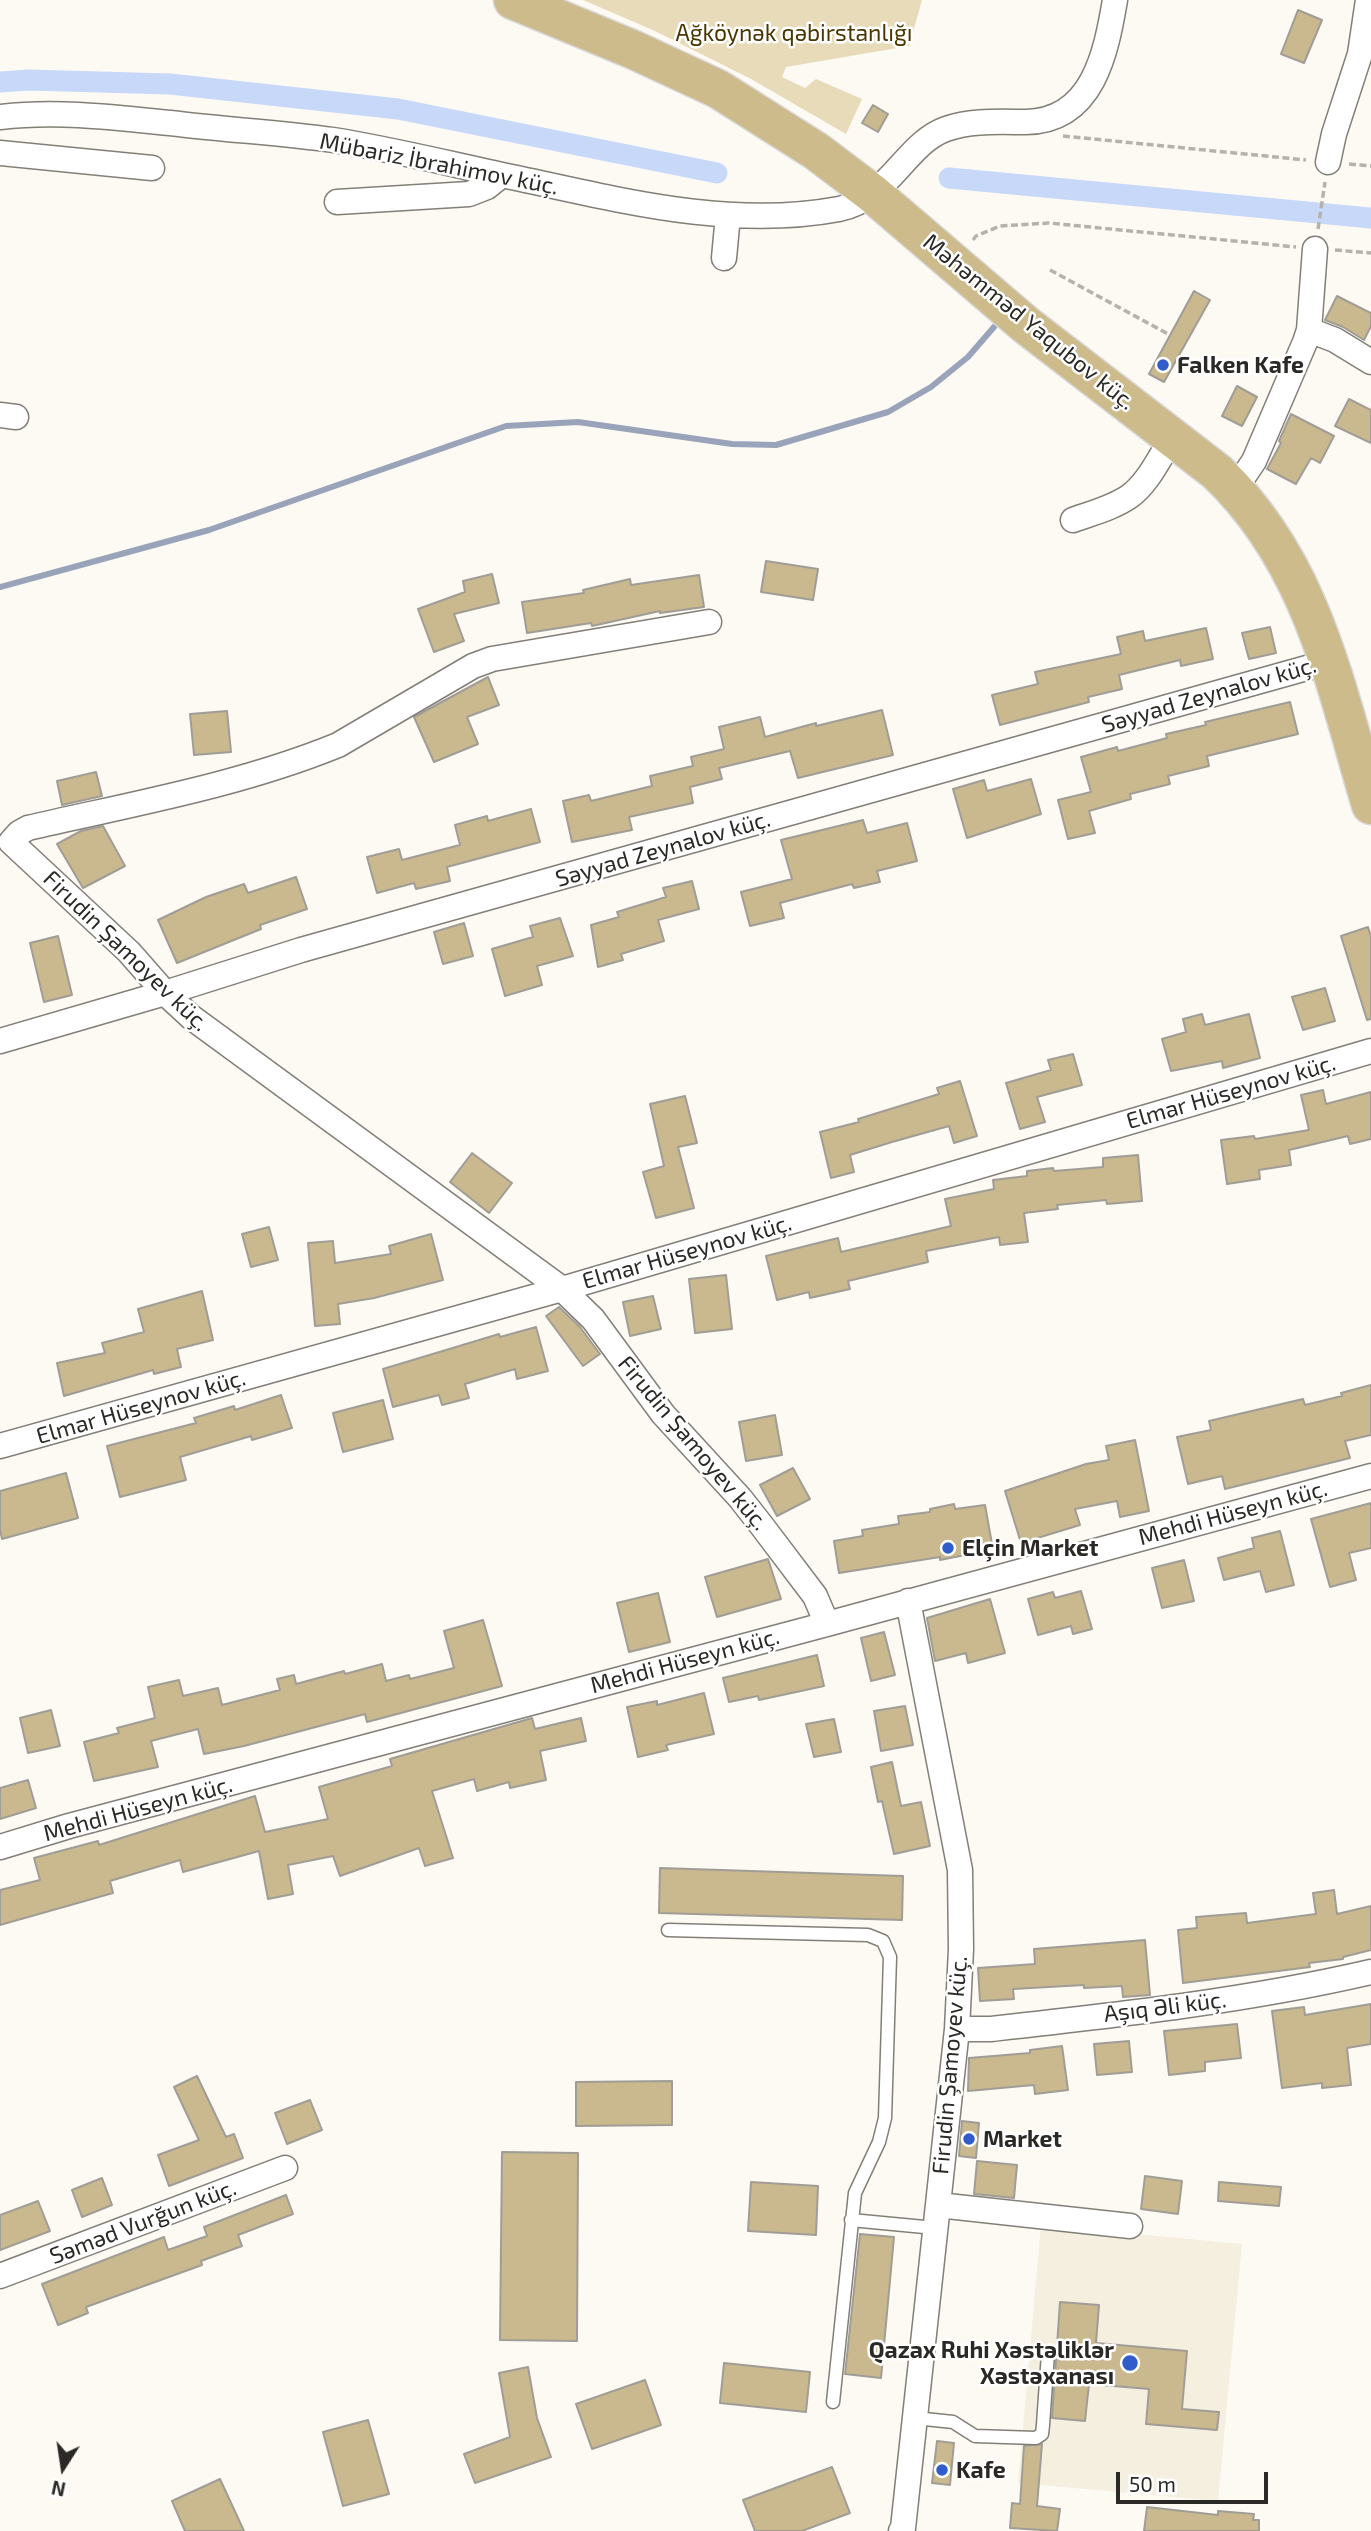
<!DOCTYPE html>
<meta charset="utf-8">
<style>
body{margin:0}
#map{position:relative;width:1371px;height:2531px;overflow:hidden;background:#fdfaf3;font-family:"Exo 2",sans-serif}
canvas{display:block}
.north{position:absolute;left:28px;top:2433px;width:70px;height:70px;-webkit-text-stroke:5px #fff;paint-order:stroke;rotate:192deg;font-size:19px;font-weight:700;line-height:28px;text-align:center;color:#2a2926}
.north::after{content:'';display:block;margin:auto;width:24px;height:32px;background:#2a2926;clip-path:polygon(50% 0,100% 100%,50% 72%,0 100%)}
.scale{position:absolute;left:1116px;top:2472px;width:152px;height:32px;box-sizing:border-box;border:4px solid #2a2926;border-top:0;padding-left:9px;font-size:21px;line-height:24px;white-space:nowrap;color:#2a2926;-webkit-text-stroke:5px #fff;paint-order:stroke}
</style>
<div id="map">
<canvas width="1371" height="2531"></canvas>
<div class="north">N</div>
<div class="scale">50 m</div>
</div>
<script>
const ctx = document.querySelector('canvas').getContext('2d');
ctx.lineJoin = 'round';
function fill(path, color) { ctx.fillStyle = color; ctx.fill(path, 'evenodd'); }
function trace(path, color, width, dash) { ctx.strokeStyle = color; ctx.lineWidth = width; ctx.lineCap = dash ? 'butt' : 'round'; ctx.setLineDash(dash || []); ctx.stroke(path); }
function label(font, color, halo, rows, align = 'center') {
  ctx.font = font + ' "Exo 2",sans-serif'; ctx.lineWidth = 5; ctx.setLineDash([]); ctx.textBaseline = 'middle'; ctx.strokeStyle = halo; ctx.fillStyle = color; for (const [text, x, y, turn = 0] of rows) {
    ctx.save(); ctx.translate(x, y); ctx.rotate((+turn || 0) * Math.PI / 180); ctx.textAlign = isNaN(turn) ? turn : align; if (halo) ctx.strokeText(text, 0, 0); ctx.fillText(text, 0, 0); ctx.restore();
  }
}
fill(new Path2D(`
 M1041,2225L1242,2244L1218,2501L1018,2483Z`), '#f5efe0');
fill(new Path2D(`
 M583,0H922L909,46L786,67L782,77L805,88L816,79L862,99L846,134L751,79L655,31Z`), '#e8dbba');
trace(new Path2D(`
 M0,587L209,530L506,426L578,422L732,444L776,445L888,412L931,387L968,357L994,327`), '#99a4ba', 6);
trace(new Path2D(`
 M0,82L29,80L170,84L398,109L717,173
 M949,178L1371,218`), '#c8d8f9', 21);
const building = new Path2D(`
 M1298,10L1322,20L1304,63L1281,54Z
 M873,105L888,114L878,132L862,123Z
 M1194,291L1210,300L1164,382L1149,374Z
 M1337,296L1371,313V326L1364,340L1343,327L1325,320Z
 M1237,386L1257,397L1242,426L1222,416Z
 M1349,399L1371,410V443L1335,426Z
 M1291,414L1334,436L1320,463L1311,458L1296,484L1267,469L1281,443L1279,441Z
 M766,561L818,569L813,600L761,592Z
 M492,574L499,603L454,614L464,641L434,652L418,609L465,592L463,581Z
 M699,575L704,607L660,613V611L592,626L591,623L527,633L522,602L584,593L583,590L630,579L631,585Z
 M1270,627L1276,653L1249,659L1242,633Z
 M1206,628L1213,659L1181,666L1180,660L1119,675L1122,689L1088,697L1089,702L1000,725L992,695L1038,684L1035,672L1121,654L1117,637L1143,631L1145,641Z
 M488,677L499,705L467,717L478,744L434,762L414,717Z
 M1290,702L1298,734L1207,756L1209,766L1168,776L1170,784L1130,794L1131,799L1089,811L1095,833L1068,839L1058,800L1091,792L1081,757L1117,747L1118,751L1167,738L1166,734L1206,725L1205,722Z
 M882,710L893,755L798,778L790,751L719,768L722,779L690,787L693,803L629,817L632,830L572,842L563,801L589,795L591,801L652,786L650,776L693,766L691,757L724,749L719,727L760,717L765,737L816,723V726Z
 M227,711L231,752L194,755L190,714Z
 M96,772L102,796L62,805L57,781Z
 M1031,779L1041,814L967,838L953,789L984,780L987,791Z
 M531,809L540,842L447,867L450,881L416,889L414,883L377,893L367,857L399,849L402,860L460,845L455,825L487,816L488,821Z
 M863,820L867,833L907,823L917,861L877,871L880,882L854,888L852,884L780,903L784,918L750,926L741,892L792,879L781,840Z
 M103,826L125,866L83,888L57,844L81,831Z
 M296,877L307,909L260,925L261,929L177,963L158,920L206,897L244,884L248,893Z
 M692,881L699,909L658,920L664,941L621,954L623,960L598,967L591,925L619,917L617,912L666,897L663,888Z
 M560,918L573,956L537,966L542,985L505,996L492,949L533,937L530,926Z
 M464,923L473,956L443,964L434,932Z
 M1368,927L1371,937V1019L1367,1020L1341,936Z
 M58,936L72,995L44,1002L30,943Z
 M1325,988L1335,1021L1303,1030L1292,997Z
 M1202,1014L1205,1025L1249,1014L1260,1058L1223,1068L1222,1061L1171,1071L1162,1039L1186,1032L1183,1019Z
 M1073,1054L1082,1085L1037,1097L1045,1122L1020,1129L1006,1083L1051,1070L1048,1060Z
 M960,1081L977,1136L954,1143L949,1126L892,1142L850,1155L854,1172L831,1178L820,1132L859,1122L858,1119L939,1094L937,1088Z
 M1323,1090L1326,1104L1371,1092V1139L1350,1144L1348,1136L1289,1150L1291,1165L1259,1170L1260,1179L1227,1184L1221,1140L1254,1136L1255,1139L1309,1130L1301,1095Z
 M685,1096L697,1143L678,1147L694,1208L656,1218L643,1172L664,1166L650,1104Z
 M472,1153L512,1183L489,1213L450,1182Z
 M1138,1155L1142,1201L1107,1204L1106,1200L1057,1205L1058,1209L1024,1213L1028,1242L1000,1245L999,1237L926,1251L928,1262L848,1281L850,1289L810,1298L809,1292L777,1300L766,1256L838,1238L841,1252L951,1226L945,1199L994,1189L993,1180L1027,1176V1171L1053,1168L1054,1171L1103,1167V1158Z
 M269,1227L278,1260L251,1267L242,1234Z
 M431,1234L443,1280L374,1298L338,1304L340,1324L315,1326L308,1243L333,1241L335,1263L391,1254L389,1246Z
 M726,1275L732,1329L695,1333L689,1279Z
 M202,1291L213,1340L177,1349L181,1367L154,1374L153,1370L64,1396L57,1363L105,1353L102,1343L144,1332L138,1309Z
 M653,1296L661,1329L630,1336L623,1302Z
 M559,1307L580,1327L600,1354L583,1366L546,1316Z
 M536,1327L548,1371L517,1379L515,1369L465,1384L469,1398L442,1405L439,1395L393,1407L383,1369L499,1334L500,1337Z
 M1371,1385V1435L1345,1441L1350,1458L1225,1489L1222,1476L1188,1484L1177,1437L1211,1430L1209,1421L1303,1399L1305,1405L1342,1396L1341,1393Z
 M281,1395L292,1428L252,1440L251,1436L180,1457L186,1480L120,1497L107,1446L196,1423L194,1418L234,1406L235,1410Z
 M383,1400L393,1439L343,1452L333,1413Z
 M775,1415L782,1455L746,1461L739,1422Z
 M1135,1440L1149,1511L1120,1517L1117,1501L1075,1509L1080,1525L1021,1543L1005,1491L1086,1464L1109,1460L1106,1446Z
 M793,1468L810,1499L777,1516L760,1485Z
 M66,1473L78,1518L2,1539L0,1530V1491Z
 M1371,1503V1548L1349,1553L1356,1580L1330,1587L1311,1519Z
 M954,1504L955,1509L985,1505L992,1544L963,1548L965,1555L940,1560V1557L839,1573L834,1541L863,1536L862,1530L899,1524L898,1516L930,1512V1509Z
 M1280,1531L1294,1585L1266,1592L1260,1571L1224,1580L1218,1558L1254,1548L1252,1538Z
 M768,1559L781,1599L717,1617L705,1577Z
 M1184,1560L1194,1601L1162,1608L1152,1568Z
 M1081,1591L1092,1629L1073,1634L1071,1626L1038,1635L1028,1599L1053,1592L1055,1598Z
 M658,1593L670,1642L629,1652L617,1603Z
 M990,1599L1005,1653L968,1663L966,1653L935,1661L927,1618Z
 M483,1620L502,1686L367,1722L365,1714L244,1746L204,1754L198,1729L151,1741L158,1767L94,1781L84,1742L119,1733L117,1728L155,1718L148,1687L179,1680L183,1696L218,1688L222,1705L280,1690L277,1679L294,1675L296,1684L344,1671L345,1674L382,1664L386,1681L409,1675L410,1679L454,1668L444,1631Z
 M884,1632L895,1675L871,1681L861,1638Z
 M817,1655L824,1686L759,1700L758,1696L729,1702L723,1678Z
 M704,1693L714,1734L666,1745L668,1750L638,1757L627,1707L657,1701V1705Z
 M905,1706L913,1745L881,1751L874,1711Z
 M51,1710L60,1746L28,1753L20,1718Z
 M532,1718L535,1729L581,1718L586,1741L540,1751L546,1780L510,1788L509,1782L477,1791L474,1779L432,1791L453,1858L425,1866L419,1848L340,1876L333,1856L288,1865L293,1894L268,1899L259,1851L183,1872L180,1860L110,1881L113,1893L0,1925V1890L40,1880L34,1858L98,1841L99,1845L255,1796L265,1832L328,1819L319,1787L392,1766L390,1759Z
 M834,1719L841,1752L814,1757L806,1724Z
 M892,1762L901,1806L921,1802L930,1846L894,1854L882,1801L878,1802L871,1767Z
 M28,1780L36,1808L0,1819V1788Z
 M660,1868L903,1876L902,1920L659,1913Z
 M1334,1890L1337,1914L1371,1906V1950L1343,1957V1959L1309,1963L1310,1967L1183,1983L1178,1930L1197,1928L1196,1917L1246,1913L1247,1923L1316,1914L1313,1893Z
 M1145,1940L1150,1995L1123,1997L1122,1986L1084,1988V1985L1013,1989L1014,1999L980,2001L978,1968L1035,1964L1034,1949Z
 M1371,2004V2044L1347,2048L1351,2085L1322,2088V2083L1282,2088L1272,2011L1304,2007L1305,2015Z
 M1237,2024L1241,2058L1205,2062V2071L1169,2075L1164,2031Z
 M1129,2041L1132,2072L1097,2075L1094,2044Z
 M1062,2046L1068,2090L1035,2094L1034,2085L968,2091L969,2058L1030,2053V2050Z
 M197,2076L226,2137L234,2134L243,2158L169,2186L158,2155L199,2140L174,2087Z
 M672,2081V2125L576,2126V2082Z
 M310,2100L322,2130L287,2144L275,2113Z
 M962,2121L979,2123L976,2158L959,2156Z
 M502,2152L578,2153L577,2341L500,2340Z
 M977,2161L1017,2165L1014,2198L974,2194Z
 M1145,2176L1182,2181L1178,2214L1141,2209Z
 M102,2178L112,2205L82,2217L72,2190Z
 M751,2182L818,2186L816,2235L748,2231Z
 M1219,2182L1281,2187L1279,2206L1218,2201Z
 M286,2195L293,2214L238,2235L242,2246L201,2261L202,2265L86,2307L88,2313L58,2325L42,2284L164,2237L168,2250L207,2236L204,2227Z
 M38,2201L50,2231L0,2250V2215Z
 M860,2234L894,2237L881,2378L845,2374Z
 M1060,2302L1099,2305L1096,2343L1187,2351L1182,2409L1219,2412L1217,2430L1146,2424L1149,2389L1089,2384L1085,2421L1052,2418Z
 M724,2363L810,2372L806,2412L720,2403Z
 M528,2367L537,2418L551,2457L475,2483L464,2454L510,2437L499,2373Z
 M645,2380L661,2425L592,2449L576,2404Z
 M368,2420L389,2494L343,2506L323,2432Z
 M937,2441L954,2443L950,2485L932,2483Z
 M1042,2444L1037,2506L1060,2509L1057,2531L1010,2528L1012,2503L1020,2504L1024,2446Z
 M832,2467L850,2513L802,2531H755L743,2500Z
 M220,2479L244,2531H185L172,2501Z
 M1147,2507L1218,2515V2511L1254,2514L1253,2520H1259V2531H1144Z`);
fill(building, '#cab98e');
trace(building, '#a09d96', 2);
const service = new Path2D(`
 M668,1930L868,1935L883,1941L890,1957L885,2118L879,2142L855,2193L833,2402
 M851,2220L935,2228
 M915,2418L953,2422L975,2436L1036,2438L1042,2434L1043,2425L1048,2353`);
const minor = new Path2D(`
 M0,117C60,110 119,118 179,124C230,130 282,133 333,140C396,150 458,166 521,179C624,201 732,229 839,209C889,199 906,143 946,129C972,120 999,122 1026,122C1093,121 1106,53 1115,0
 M0,153L152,168
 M1328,162L1334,134L1360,54L1368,0
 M337,202L469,194L487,187L502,175
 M724,258L728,215
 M1309,330L1335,340L1371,362
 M0,415L16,417
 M1235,489L1254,461L1305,342L1309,330L1315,249
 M1073,520C1092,513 1113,508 1130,496C1149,482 1160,456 1173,437
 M709,622L492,659L473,666L338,745C240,785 132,804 28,828L19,833L11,842L129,952L165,993L191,1017L562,1289L593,1319L663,1414L740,1498L762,1526L815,1596L827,1624
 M0,1041L165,993L301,950L1328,662
 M0,1446L562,1289L1371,1051
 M0,1847L69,1826L827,1624L1371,1476
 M957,2029H991C1118,2015 1246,2001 1371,1972
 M938,2205L1130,2226
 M0,2276L285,2168
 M901,2531L903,2528L957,2029L961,1949L960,1870L908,1601`);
const primary = new Path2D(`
 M513,0L634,50L718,89L816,151L873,194L1026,325L1217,472C1312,562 1335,685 1371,805`);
trace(service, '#817f78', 15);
trace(minor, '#817f78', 27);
trace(primary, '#d9d8d8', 41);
trace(new Path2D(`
 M1063,136L1306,160
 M1349,164L1371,166
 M1318,229L1325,182
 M973,240L976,236L1000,226L1049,223L1296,247
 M1335,250L1371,253
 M1050,270L1170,335`), '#b4b2ac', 3.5, [7, 3.5]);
trace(service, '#fff', 12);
trace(minor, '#fff', 24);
trace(primary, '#cdbb8c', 38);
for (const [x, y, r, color] of [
 [1163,365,7,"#315ccc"],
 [948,1548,7,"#315ccc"],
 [969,2139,7,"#315ccc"],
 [1130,2363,9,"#315ccc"],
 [942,2470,7,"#315ccc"]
]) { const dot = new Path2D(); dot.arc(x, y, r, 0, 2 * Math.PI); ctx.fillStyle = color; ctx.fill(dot); trace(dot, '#fff', 2.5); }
label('23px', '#493600', '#fff', [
 ["Ağköynək qəbirstanlığı",794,33]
]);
label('23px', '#2a2926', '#fff', [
 ["Mübariz İbrahimov küç.",439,164,11],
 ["Məhəmməd Yaqubov küç.",1029,322,39],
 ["Səyyad Zeynalov küç.",1209,695,-16],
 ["Səyyad Zeynalov küç.",663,849,-16],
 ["Firudin Şamoyev küç.",126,951,44],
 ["Elmar Hüseynov küç.",1231,1092,-16],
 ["Elmar Hüseynov küç.",687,1252,-16],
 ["Elmar Hüseynov küç.",141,1407,-16],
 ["Firudin Şamoyev küç.",693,1443,50],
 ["Mehdi Hüseyn küç.",1233,1513,-15],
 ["Mehdi Hüseyn küç.",685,1661,-15],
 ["Mehdi Hüseyn küç.",138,1809,-15],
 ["Aşıq Əli küç.",1165,2007,-7],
 ["Firudin Şamoyev küç.",950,2065,-85],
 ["Səməd Vurğun küç.",143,2222,-21]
]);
label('bold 23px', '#2a2926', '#fff', [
 ["Falken Kafe",1177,365],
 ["Elçin Market",962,1548],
 ["Market",983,2139],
 ["Qazax Ruhi Xəstəliklər",1114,2350,"right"],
 ["Xəstəxanası",1114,2376,"right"],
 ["Kafe",956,2470]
], 'left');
</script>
